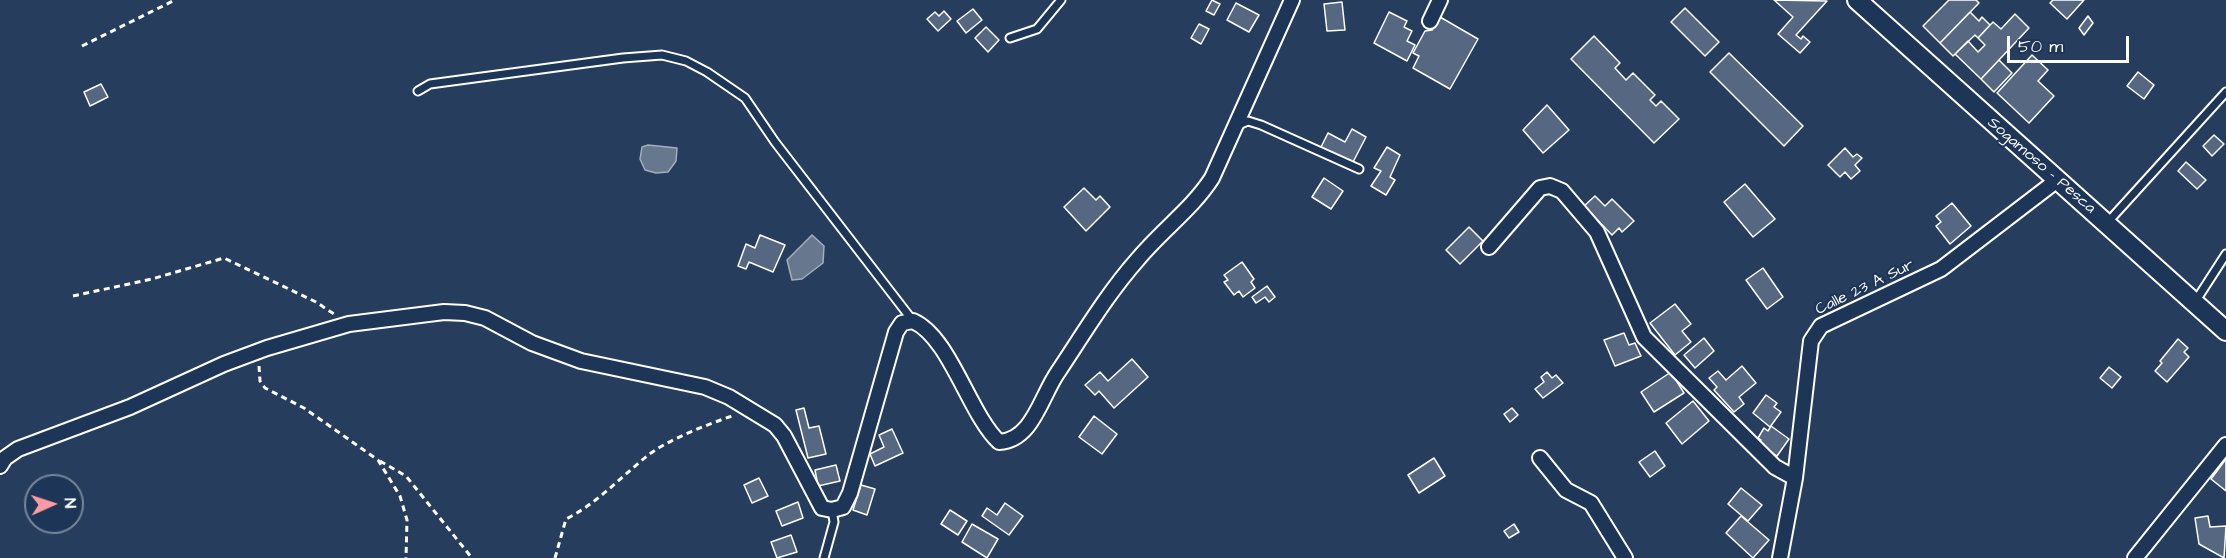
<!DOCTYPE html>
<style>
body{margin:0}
#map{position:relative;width:2226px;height:558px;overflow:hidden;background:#263d5e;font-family:"Architects Daughter",sans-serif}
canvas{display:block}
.north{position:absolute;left:24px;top:474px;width:60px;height:60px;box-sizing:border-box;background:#1d3557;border:2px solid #77869a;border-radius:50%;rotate:87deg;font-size:16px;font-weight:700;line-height:24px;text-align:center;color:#fff}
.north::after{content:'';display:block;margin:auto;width:21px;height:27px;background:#ff9aa2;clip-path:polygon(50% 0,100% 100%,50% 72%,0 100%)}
.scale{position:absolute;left:2007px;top:36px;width:122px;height:27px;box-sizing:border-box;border:3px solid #fff;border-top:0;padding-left:8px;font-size:18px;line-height:21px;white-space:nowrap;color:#fff;-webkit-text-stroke:4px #1d3557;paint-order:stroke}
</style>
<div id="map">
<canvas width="2226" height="558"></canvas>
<div class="north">N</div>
<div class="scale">50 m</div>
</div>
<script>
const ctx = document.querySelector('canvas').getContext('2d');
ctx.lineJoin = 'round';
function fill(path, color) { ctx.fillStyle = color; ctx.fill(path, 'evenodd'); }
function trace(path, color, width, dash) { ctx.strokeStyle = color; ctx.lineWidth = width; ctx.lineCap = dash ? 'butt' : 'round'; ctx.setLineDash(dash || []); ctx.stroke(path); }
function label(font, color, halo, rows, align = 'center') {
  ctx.font = font + ' "Architects Daughter",sans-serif'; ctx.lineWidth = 4.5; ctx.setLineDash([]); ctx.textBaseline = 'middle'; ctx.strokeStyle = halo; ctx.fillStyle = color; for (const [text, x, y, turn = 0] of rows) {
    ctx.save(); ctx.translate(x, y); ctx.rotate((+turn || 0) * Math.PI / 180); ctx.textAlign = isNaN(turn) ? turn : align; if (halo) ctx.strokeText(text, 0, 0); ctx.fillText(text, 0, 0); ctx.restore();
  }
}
const water = new Path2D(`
 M648,145L677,148L676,161L668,172L656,173L645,170L640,159L642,147Z
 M812,235L824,246L823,263L802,279L792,280L787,260Z`);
fill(water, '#67788e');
trace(water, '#a4aebb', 1.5);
const building = new Path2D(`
 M1212,0L1220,4L1214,15L1206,11Z
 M1774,0L1827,1L1796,35L1801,39L1803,36L1810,42L1800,53L1778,34L1793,17Z
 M1949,0H1976L1979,3L1940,43L1923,26Z
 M2053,0H2084L2067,19L2050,3Z
 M1342,2L1345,30L1327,31L1324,4Z
 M1236,3L1259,15L1249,32L1227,20Z
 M1685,8L1719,42L1705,56L1671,22Z
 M973,9L982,20L966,33L957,21Z
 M944,11L951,19L938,31L927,19L935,12L939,16Z
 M1389,12L1407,21L1404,27L1412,31L1407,41L1415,45L1407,61L1374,43Z
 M1970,12L1979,21L1982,17L1990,25L1978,38L1975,35L1953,56L1940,43Z
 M2015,14L2029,28L1981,79L1955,54L1968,41L1978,52L1985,45L1978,38L1993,22L2001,29Z
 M2088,16L2093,23L2084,35L2079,28Z
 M1440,17L1478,39L1450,89L1413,68L1419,56L1413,53L1425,31L1432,30Z
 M1199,24L1209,29L1201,44L1191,38Z
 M986,27L999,40L988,52L975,38Z
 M1594,36L1620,63L1615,68L1626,80L1633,73L1655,95L1650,100L1656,106L1661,101L1679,119L1654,143L1571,59Z
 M1729,53L1803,126L1784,146L1710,72Z
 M2032,55L2048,70L2038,81L2054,96L2029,123L1997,93Z
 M1999,60L2012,73L1994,92L1981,79Z
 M2138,72L2154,85L2144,99L2127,86Z
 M101,84L108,97L90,106L84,92Z
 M1547,105L1569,130L1543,153L1523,130Z
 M1352,129L1366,137L1352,164L1321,147L1328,133L1345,142Z
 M2214,135L2224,144L2212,156L2203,146Z
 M1387,147L1400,155L1390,177L1395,180L1386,195L1371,186L1381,171L1374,168Z
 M1845,148L1853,157L1857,154L1862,158L1855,165L1860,171L1851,179L1845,172L1840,177L1828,165Z
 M2186,162L2206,180L2197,189L2178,171Z
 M1324,178L1343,191L1331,209L1312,197Z
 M1745,184L1775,219L1753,237L1724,202Z
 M1084,188L1096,200L1100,196L1110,207L1086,231L1064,207Z
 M1595,196L1605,206L1612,199L1634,221L1622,232L1619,228L1612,235L1584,206Z
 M1952,203L1971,226L1950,244L1936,226L1941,222L1936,216Z
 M1469,227L1483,241L1460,264L1446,250Z
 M760,235L785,245L773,272L749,262L746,269L738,266L746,244L755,248Z
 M1242,262L1254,279L1251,282L1255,288L1243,297L1239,291L1234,295L1224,282L1228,280L1224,275Z
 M1763,268L1783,297L1767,309L1746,280Z
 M1267,286L1275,297L1269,302L1265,297L1256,303L1252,297Z
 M1675,304L1691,324L1682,331L1691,342L1675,355L1650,323Z
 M1624,333L1629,345L1635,343L1641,356L1615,366L1604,340Z
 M1704,338L1714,351L1695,368L1684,355Z
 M2178,339L2188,348L2184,352L2189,357L2167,382L2155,371L2162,363L2160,361Z
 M1132,359L1148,377L1114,408L1099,391L1095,395L1085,385L1100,372L1108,381Z
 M1742,366L1756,383L1739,397L1744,404L1734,412L1714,390L1717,387L1709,378L1718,371L1726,380Z
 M2109,367L2121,377L2112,388L2100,378Z
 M1547,372L1552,378L1556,375L1563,383L1543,398L1535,389L1544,382L1541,377Z
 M1671,372L1684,393L1654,412L1641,392Z
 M1766,395L1777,403L1774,407L1781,412L1770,427L1753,413Z
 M1693,401L1709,421L1682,444L1666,423Z
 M804,408L809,428L819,426L826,454L808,458L796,410Z
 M1512,408L1518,415L1510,422L1504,414Z
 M1094,416L1117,434L1102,454L1079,437Z
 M1771,426L1789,439L1777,456L1758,443L1761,440L1758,438L1764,428L1768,431Z
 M892,429L903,453L875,466L870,454L884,447L879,435Z
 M1655,451L1665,466L1650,477L1639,462Z
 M1434,458L1445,476L1419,493L1408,475Z
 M2226,459V491L2211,479Z
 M836,465L840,481L818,486L815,470Z
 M759,478L768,496L752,503L744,485Z
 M861,485L875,489L867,515L853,510Z
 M1741,488L1762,505L1748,521L1728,504Z
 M798,502L803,518L782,526L776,511Z
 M1005,503L1023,516L1009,535L982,516L987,508L997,515Z
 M950,510L967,521L958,535L941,524Z
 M1741,516L1769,540L1753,558L1726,533Z
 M2208,516L2210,527L2226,526L2224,558L2199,544L2195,518Z
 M972,524L998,539L987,558L962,542Z
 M1514,524L1519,532L1509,538L1504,531Z
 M791,535L797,552L777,558L771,542Z`);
fill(building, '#556781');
trace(building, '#fff', 1.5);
const lane = new Path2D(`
 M1010,38L1037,29L1061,0
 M418,91L430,84L623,58L662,55L686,61L707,72L745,98L775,142L913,321
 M1236,126L1248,121L1261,125L1359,169
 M2107,223L2226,92
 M2195,302L2226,254
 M824,558L834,522L832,510`);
const street = new Path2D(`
 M1430,21L1440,0
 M1489,247L1540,188L1550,186L1562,191L1597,232L1644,337L1775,467L1795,478
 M1540,458L1566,490L1591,503L1625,558
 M0,466L5,458L18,449L130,407L224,364L267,348L349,324L444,312L465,313L485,318L532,343L581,361L705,387L729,397L775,425L784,436L822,508L832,510L843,507L850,493L896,332L902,323L913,321C950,337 969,414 999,442C1033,440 1041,396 1058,372C1084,333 1107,294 1138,259C1162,230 1192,209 1212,178L1292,0
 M1780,558L1795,478L1811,341L1821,326L1941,269L2056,181
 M2135,558L2226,445`);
const secondary = new Path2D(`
 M1857,0L2226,331`);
trace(lane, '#fff', 11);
trace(street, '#fff', 18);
trace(secondary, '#fff', 22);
trace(new Path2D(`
 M82,46L175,0
 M73,296L152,279L224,258L316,302L334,314
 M259,366L260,381L265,388L304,408L378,460L400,496L407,520L406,558
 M380,461L406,476L472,558
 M555,558L566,519C596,504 620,478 647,456C667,440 706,425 732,416`), '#fff', 3, [6, 4.5]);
trace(lane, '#1d3557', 7);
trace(street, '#1d3557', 14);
trace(secondary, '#1d3557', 18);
label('16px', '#fff', '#1d3557', [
 ["Sogamoso - Pesca",2041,166,41],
 ["Calle 23 A Sur",1865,288,-26]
]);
</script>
